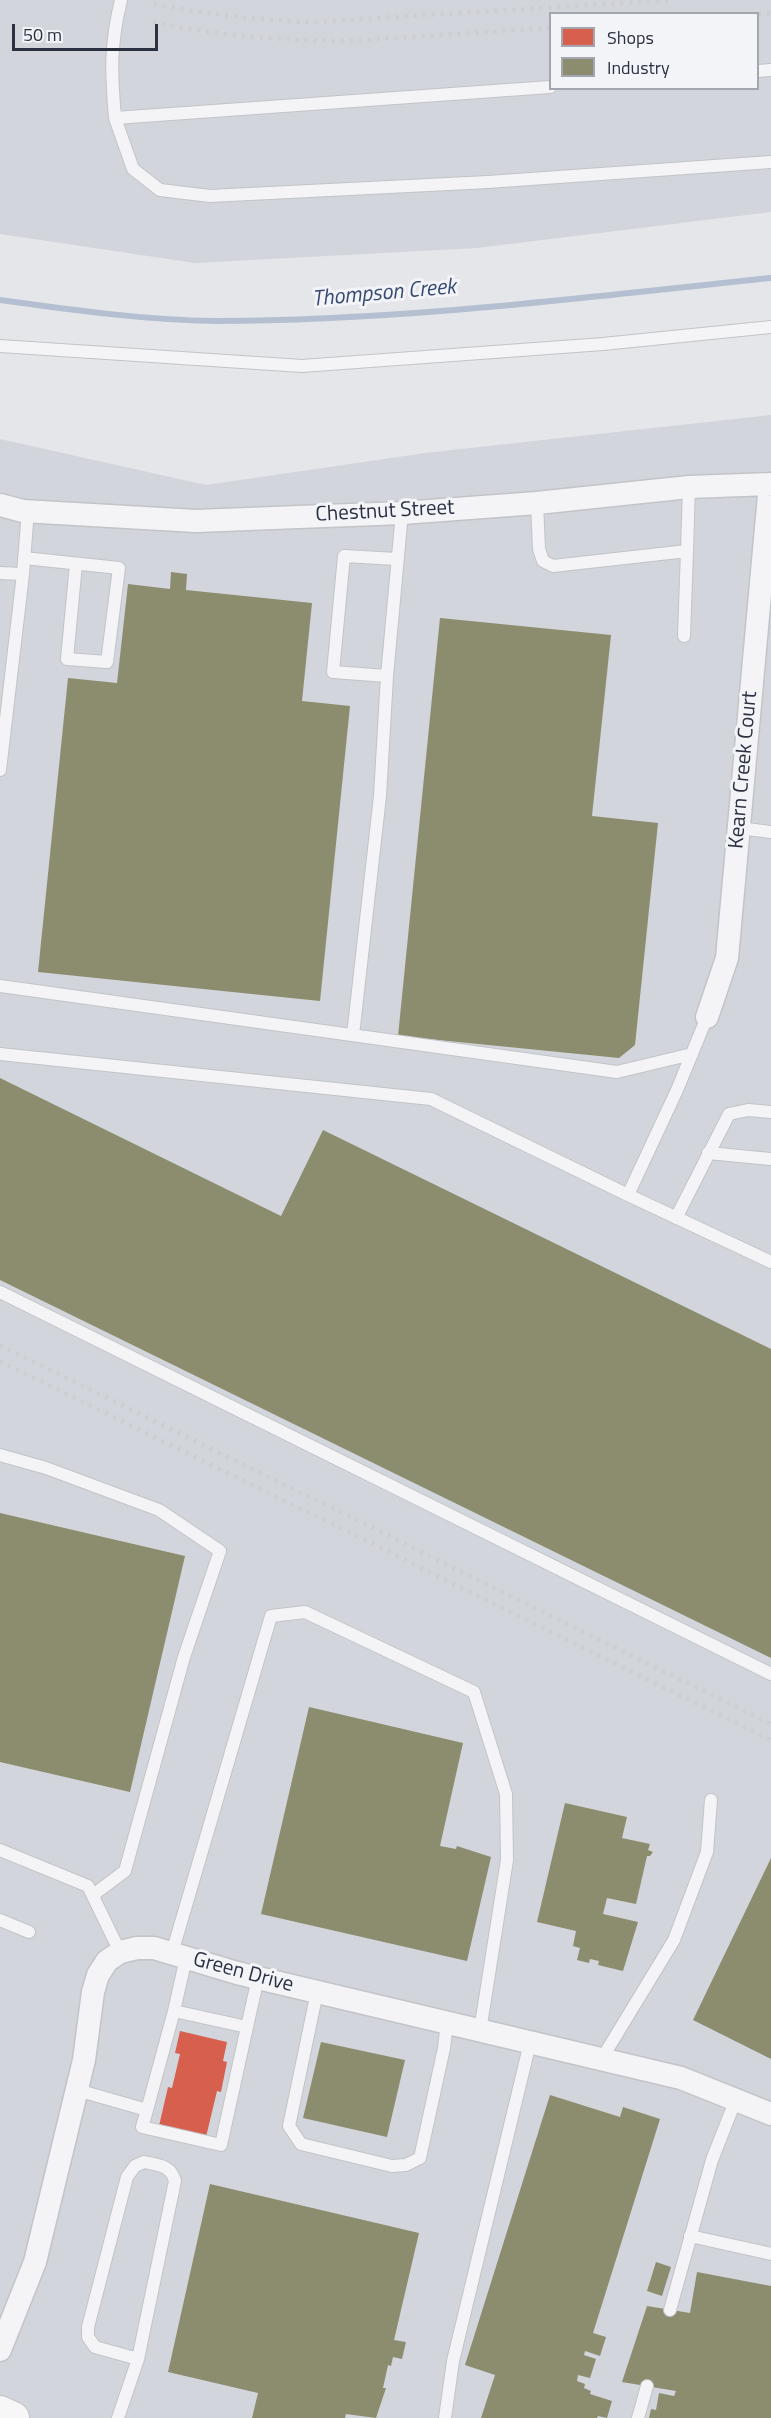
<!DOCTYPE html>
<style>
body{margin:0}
#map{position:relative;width:771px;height:2418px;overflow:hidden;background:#e4e6e9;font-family:"Titillium Web",sans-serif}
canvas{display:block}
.legend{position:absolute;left:549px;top:12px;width:210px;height:78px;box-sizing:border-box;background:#f3f4f8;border:2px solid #a3a6af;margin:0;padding:8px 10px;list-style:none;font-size:18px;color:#2c3142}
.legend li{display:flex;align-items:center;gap:12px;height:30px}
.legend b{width:30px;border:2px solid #a3a6af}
.scale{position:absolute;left:12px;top:24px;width:146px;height:27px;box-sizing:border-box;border:3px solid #2c3142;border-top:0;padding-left:8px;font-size:18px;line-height:21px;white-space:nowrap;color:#2c3142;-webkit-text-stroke:4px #f3f4f8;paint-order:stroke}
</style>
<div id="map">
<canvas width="771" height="2418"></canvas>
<ul class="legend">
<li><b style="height:16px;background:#d6604d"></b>Shops</li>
<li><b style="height:16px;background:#8c8c6e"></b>Industry</li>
</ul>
<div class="scale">50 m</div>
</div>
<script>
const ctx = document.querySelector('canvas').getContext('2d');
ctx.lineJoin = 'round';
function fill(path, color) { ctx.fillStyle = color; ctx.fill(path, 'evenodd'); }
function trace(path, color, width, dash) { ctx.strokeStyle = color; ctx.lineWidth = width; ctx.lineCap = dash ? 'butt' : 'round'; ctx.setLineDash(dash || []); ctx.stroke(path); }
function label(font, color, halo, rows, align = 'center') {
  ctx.font = font + ' "Titillium Web",sans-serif'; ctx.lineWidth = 6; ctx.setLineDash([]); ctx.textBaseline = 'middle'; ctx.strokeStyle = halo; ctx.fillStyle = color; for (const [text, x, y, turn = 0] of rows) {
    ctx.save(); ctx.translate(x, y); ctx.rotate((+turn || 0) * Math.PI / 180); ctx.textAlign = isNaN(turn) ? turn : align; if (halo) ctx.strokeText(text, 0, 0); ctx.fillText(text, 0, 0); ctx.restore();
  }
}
fill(new Path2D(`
 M0,0H771V212L477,248L195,263L0,234ZM550,14H758V88H550Z
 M771,415V2418H0V439L206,485L425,453Z`), '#d3d5dc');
fill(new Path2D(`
 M180,2031L227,2042L223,2061L227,2062L221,2092L217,2091L206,2137L159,2126L168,2087L172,2088L180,2054L175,2053Z`), '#d6604d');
fill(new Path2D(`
 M171,572L187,574L186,590L312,603L302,701L350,706L320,1001L38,972L68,678L117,683L128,584L170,589Z
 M440,618L611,635L592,816L658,823L635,1045L619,1058L398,1036Z
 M0,1078L281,1216L323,1130L771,1349V1658L0,1280Z
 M0,1513L185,1556L130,1792L0,1762Z
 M309,1707L463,1743L440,1846L456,1849L457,1846L491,1857L467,1961L261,1914Z
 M565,1803L627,1817L622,1838L650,1844L648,1850L653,1852L650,1856H647L636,1904L607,1898L603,1914L638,1922L623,1971L598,1965L599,1961L590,1959L589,1963L577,1960L580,1948L573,1946L576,1931L537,1922Z
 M771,1858V2059L693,2020Z
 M321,2042L405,2060L387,2137L303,2118Z
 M550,2095L620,2117L623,2107L660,2119L593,2333L606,2337L600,2356L585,2351L584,2355L596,2359L590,2378L578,2375L577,2381L585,2384L584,2388L591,2391L590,2394L612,2401L607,2418L598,2416L597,2418H481L495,2375L465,2365Z
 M210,2184L419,2233L394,2340L406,2342L402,2359L393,2357L391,2366L388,2365L383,2388H386L376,2418L346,2414L345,2418H252L258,2393L168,2372Z
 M656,2262L671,2267L662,2296L647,2291Z
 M697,2272L771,2286V2418H649L651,2409L656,2410L659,2393L674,2396L676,2391L622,2382L647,2306L690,2313Z`), '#8c8c6e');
trace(new Path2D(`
 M0,300C72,310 144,320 216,321C401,321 587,297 771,278`), '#b4c0d2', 6);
const lane = new Path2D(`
 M121,0C110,45 111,72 115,118L550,87
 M758,71L771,70
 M115,118L133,169L160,190L210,196L488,182L771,162
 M0,346L302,366L603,344L771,327
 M537,503L539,549L543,561L553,566L687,551L689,487
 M24,558L119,568L107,662L67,659L76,564
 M0,573L23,574
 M684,636L687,551
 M387,676L333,672L344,556L397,559
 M0,770L23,574L28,510
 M739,828L771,832
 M0,986L617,1072L692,1054
 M353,1035L380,796L387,676L402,513
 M0,1054L431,1099L628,1195L677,1090L707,1017
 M708,1153L771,1159
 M628,1195L771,1262
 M676,1218L729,1114L748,1110L771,1112
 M0,1292L771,1674
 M0,1455L46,1468L159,1510L220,1551L184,1657L125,1871L93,1895
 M0,1850L88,1886L120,1952
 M0,1920L29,1932
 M172,1953L271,1616L305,1612L474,1692L506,1794L507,1860L480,2031
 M317,1992L289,2126L301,2144L392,2166L406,2165L420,2158L444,2048L447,2023
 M174,2011L186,1958
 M247,2027L258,1978
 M601,2060L674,1940L707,1852L711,1800
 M77,2090L147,2110L174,2011L247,2027L221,2145L142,2127L147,2110
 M690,2236L771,2254
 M670,2310L712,2160L736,2099
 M118,2418L138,2359L175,2181C171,2165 158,2165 144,2162L135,2166L127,2177L88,2327V2337L95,2347L138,2359
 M445,2418L453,2361L530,2043
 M638,2418L647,2386`);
const street = new Path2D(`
 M0,505L23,511L196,521L402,513L537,503L689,487L771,484
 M707,1017L727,958L770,484
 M0,2350L35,2262L84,2060L93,1992L98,1975L107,1961L120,1952L137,1948H154L237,1973L681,2078L771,2114`);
const secondary = new Path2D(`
 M0,2412L13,2418`);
trace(lane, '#c2c4c7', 14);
trace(street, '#c2c4c7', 25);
trace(secondary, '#c2c4c7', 34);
trace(lane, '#f4f4f6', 12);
trace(street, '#f4f4f6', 22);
trace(secondary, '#f7f7f8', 32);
trace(new Path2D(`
 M154,4C207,14 259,21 313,22L672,0
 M758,14L771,13
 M153,22C217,36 280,40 347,41L550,28
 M0,1345L771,1724
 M0,1361L771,1740`), '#cdced1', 4.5, [3, 6]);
label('21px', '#2c3142', '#f3f4f8', [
 ["Chestnut Street",385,512,-3],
 ["Kearn Creek Court",744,770,-85],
 ["Green Drive",243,1973,15]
]);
label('italic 22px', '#384b73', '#f3f4f8', [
 ["Thompson Creek",384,294,-5]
]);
</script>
